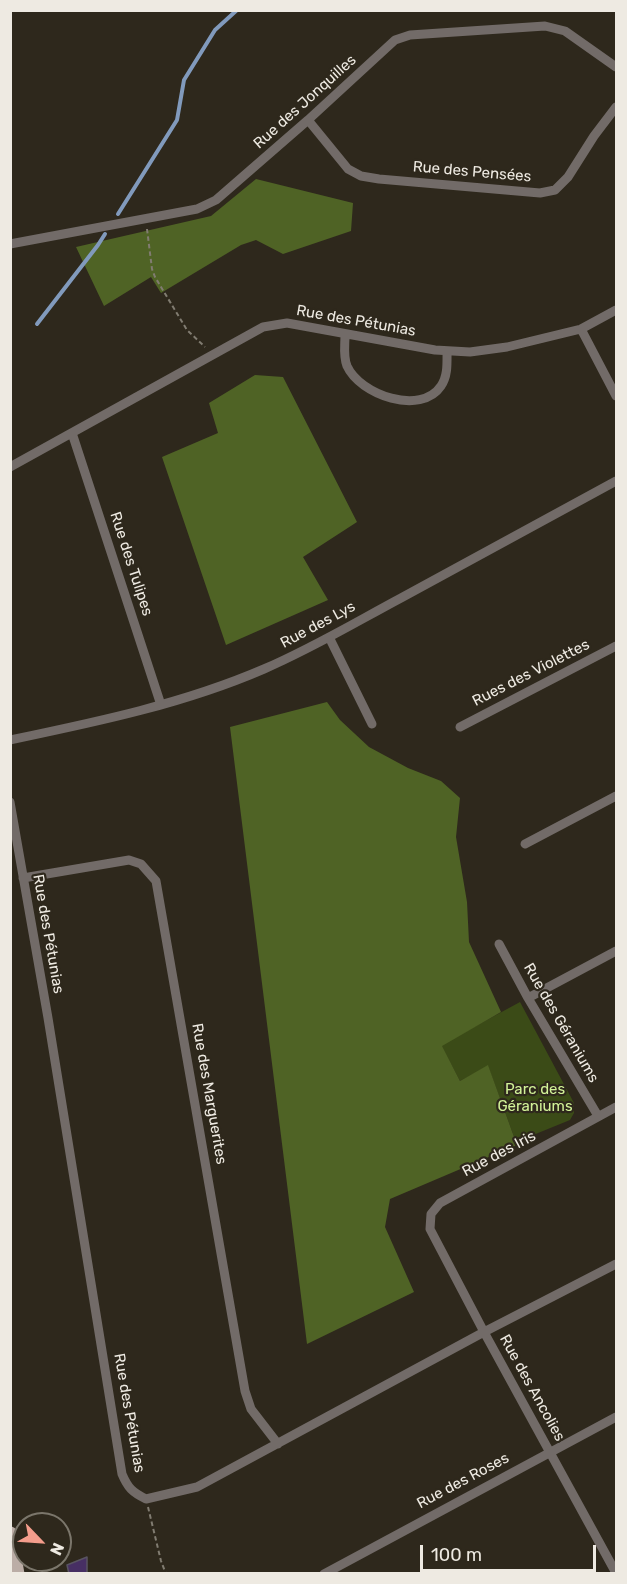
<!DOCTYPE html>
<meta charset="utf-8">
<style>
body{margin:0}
#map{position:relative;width:627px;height:1584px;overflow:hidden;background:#2e281c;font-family:Rubik,sans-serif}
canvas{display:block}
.frame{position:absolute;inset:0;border:12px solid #eeeae2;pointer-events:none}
.north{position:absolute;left:12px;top:1512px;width:60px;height:60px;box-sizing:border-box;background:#2e281c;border:2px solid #7b766b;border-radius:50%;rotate:115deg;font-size:16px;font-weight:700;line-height:24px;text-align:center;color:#eeeae2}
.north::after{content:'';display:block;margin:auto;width:21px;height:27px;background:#f49d8c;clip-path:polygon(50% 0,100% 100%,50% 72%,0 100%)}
.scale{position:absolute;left:420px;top:1545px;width:176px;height:27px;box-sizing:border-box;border:3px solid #eeeae2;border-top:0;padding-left:8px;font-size:18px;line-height:21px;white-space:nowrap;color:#eeeae2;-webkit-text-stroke:4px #2e281c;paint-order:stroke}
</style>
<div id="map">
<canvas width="627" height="1584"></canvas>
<div class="frame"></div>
<div class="north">N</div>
<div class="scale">100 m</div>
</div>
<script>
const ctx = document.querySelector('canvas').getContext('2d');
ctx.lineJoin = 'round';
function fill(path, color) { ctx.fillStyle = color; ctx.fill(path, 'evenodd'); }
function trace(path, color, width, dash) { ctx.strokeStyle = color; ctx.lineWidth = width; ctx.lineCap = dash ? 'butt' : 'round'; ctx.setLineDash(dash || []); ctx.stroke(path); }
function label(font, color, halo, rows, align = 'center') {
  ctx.font = font + ' Rubik,sans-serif'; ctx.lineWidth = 4.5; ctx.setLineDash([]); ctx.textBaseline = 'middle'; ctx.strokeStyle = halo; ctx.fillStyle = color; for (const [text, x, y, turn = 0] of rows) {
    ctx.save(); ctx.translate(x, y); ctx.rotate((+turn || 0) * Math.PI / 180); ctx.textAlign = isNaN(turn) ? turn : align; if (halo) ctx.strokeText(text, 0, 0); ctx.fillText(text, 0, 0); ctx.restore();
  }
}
fill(new Path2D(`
 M520,1002L574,1103V1113L570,1120L516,1142L488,1066L460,1081L441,1045Z`), '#3b4b17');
fill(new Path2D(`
 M256,179L353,203L351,231L283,254L256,240L241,245L161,293L151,277L104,306L76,247L211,216Z
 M255,375L283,377L357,522L303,557L328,600L226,645L162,457L218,433L209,403Z
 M327,702L340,720L369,747L408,768L441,781L460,798L456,837L467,902L469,942L501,1012L442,1046L460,1081L488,1065L517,1145L390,1199L385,1227L414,1292L307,1344L230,727Z`), '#4f6325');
trace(new Path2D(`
 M118,214L177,120L184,80L215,30L237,10
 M37,324L98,245L105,234`), '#819abc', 4);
const building = new Path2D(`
 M87,1557V1574H69L67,1565Z`);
fill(building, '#472f63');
trace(building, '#595461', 1.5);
trace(new Path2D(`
 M147,229L152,269L155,277L187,330L205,347
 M148,1507L161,1561L166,1574`), '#817c71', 2, [4.5, 3]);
trace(new Path2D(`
 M308,120L348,169L361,176L379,179L540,193L555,190L568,177L594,136L616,107
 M10,244L197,209L216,200L308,120L395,40L410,35L545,26L565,31L616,67
 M581,329L616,396
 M345,335C345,346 343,356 347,366C360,395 421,416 441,386C448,376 447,363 447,351
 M72,433L161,705
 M10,467L263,327L287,323L435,350L470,352L507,347L581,329L616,310
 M329,637L372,724
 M460,727L616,646
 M10,740C96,722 183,704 264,669C311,649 356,622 401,598C473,559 545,520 616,481
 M10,802L48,1018L122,1474C128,1488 132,1492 146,1499L197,1487L484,1332L616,1264
 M525,844L616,796
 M23,878L129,860L141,864L156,881L245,1391L251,1409L278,1444
 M499,944L528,998L598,1116
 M528,998L616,951
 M616,1107L440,1203L431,1214L430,1229L484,1332L616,1573
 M324,1574L616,1417`), '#726b68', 9);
trace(new Path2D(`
 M10,1534L17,1574`), '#bbada6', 15);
label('15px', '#eeeae2', '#2e281c', [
 ["Rue des Jonquilles",305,102,-42],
 ["Rue des Pensées",472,172,5],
 ["Rue des Pétunias",356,321,10],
 ["Rue des Tulipes",131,564,72],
 ["Rue des Lys",318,625,-28],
 ["Rues des Violettes",531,673,-27],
 ["Rue des Pétunias",48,934,80],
 ["Rue des Géraniums",561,1023,60],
 ["Rue des Marguerites",209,1094,80],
 ["Rue des Iris",499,1154,-28],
 ["Rue des Ancolies",532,1388,61],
 ["Rue des Pétunias",129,1413,80],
 ["Rue des Roses",463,1481,-28]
]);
label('15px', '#d2f298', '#2e281c', [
 ["Parc des",535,1090],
 ["Géraniums",535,1107]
]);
</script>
